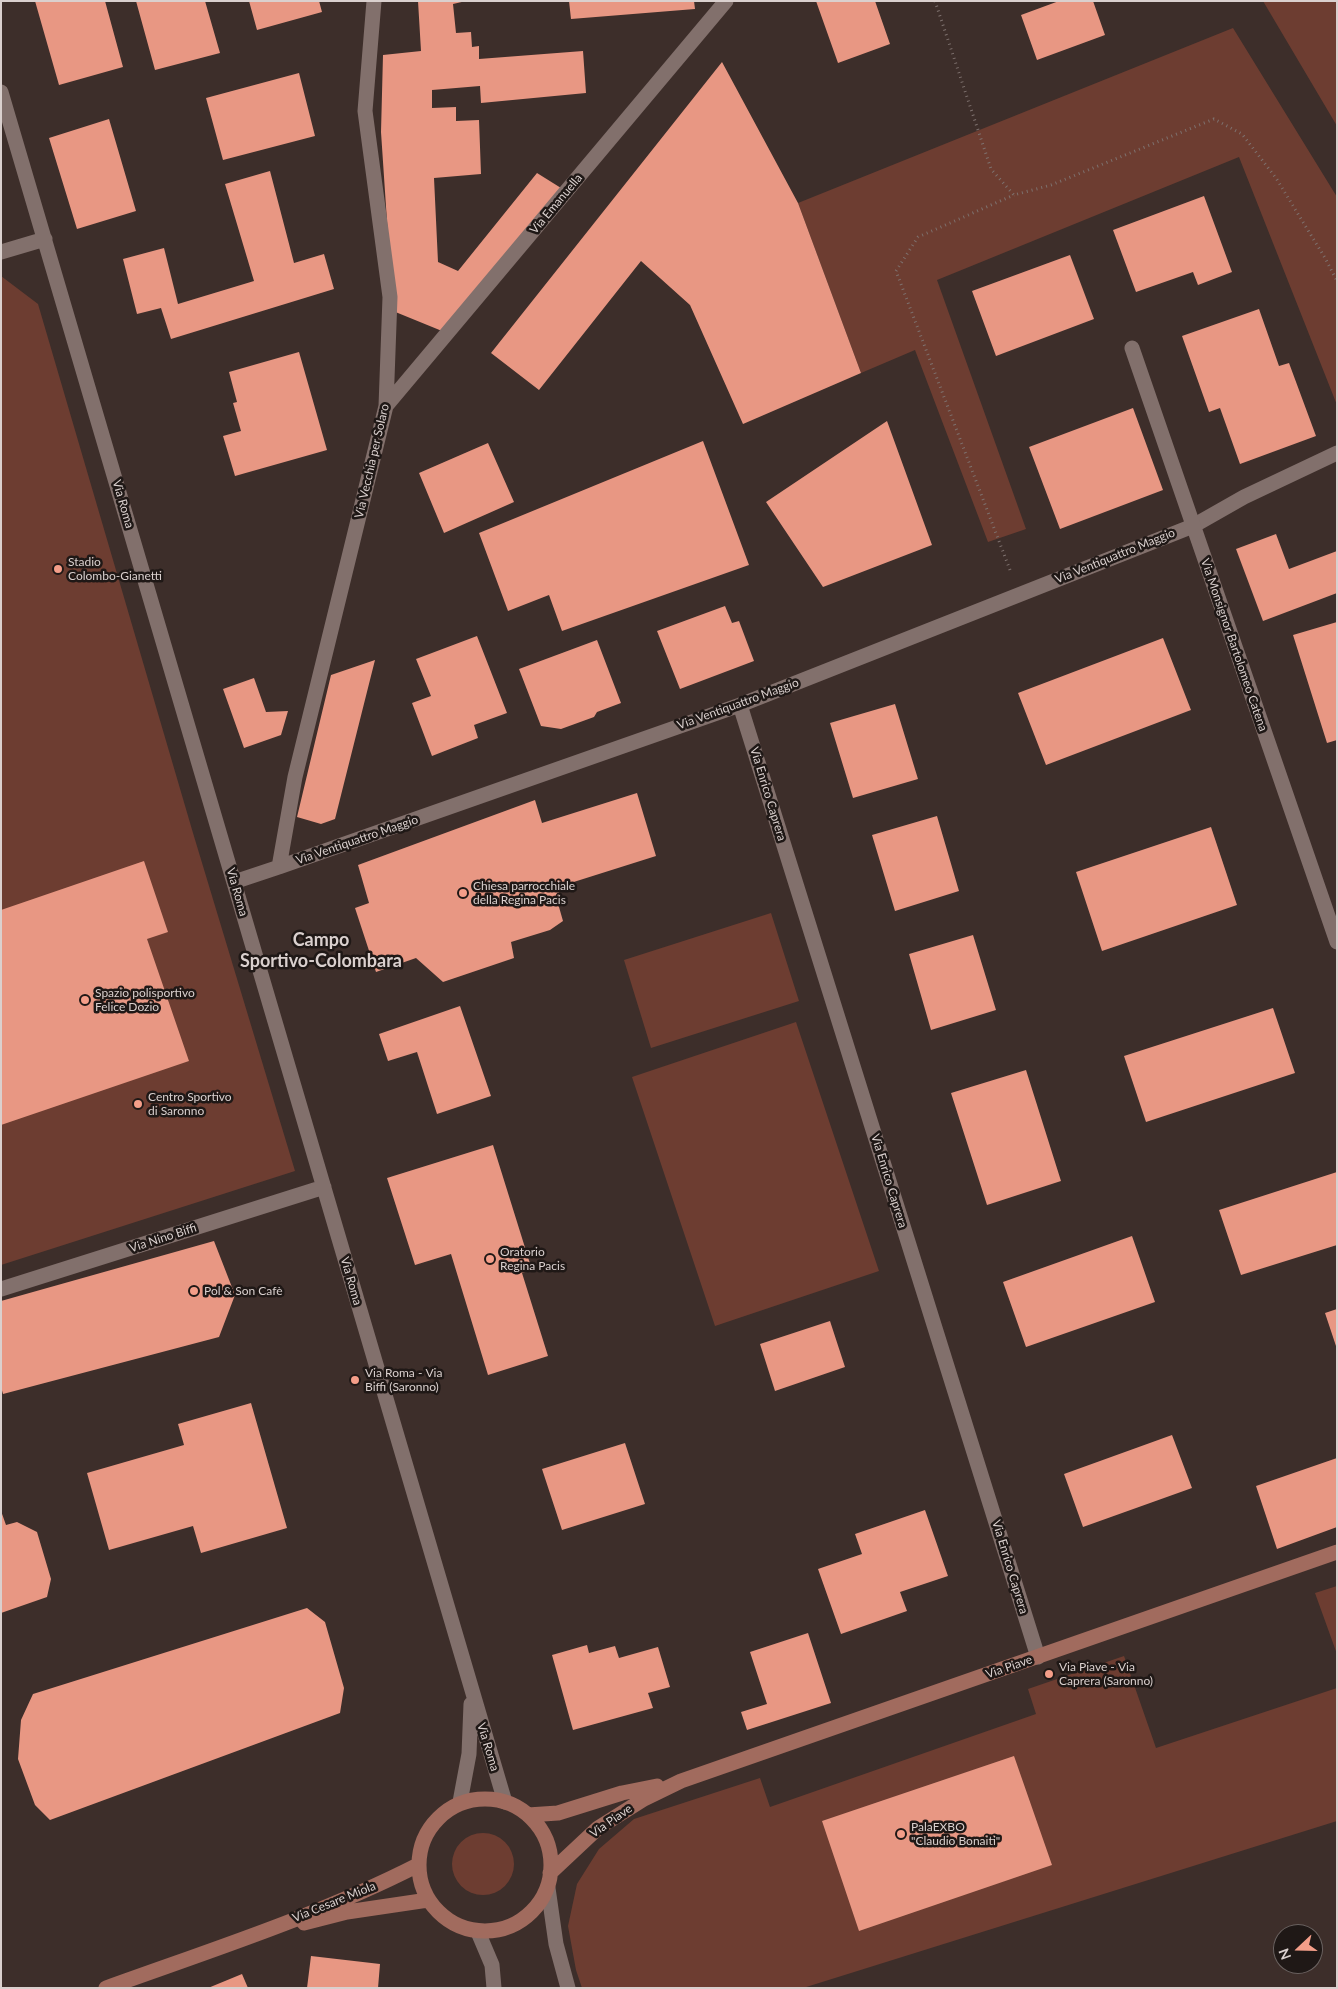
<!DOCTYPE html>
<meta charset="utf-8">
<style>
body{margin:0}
#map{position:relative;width:1338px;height:1989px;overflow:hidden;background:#3d2e2a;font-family:Lato,sans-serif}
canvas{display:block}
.frame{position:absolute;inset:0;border:2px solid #dad0ce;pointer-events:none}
.north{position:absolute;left:1273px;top:1924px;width:50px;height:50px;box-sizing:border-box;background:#1f1816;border:1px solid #6a6260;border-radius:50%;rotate:249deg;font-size:14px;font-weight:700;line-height:20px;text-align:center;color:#dad0ce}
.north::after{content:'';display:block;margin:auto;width:18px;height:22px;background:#f49e89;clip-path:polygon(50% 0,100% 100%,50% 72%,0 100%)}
</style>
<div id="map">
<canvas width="1338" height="1989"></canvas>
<div class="frame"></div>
<div class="north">N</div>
</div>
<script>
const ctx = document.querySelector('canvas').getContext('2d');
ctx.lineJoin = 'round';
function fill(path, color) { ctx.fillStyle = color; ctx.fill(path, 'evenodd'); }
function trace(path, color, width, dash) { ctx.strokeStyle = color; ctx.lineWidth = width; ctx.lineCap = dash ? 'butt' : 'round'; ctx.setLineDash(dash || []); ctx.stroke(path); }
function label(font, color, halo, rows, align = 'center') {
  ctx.font = font + ' Lato,sans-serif'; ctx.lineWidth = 5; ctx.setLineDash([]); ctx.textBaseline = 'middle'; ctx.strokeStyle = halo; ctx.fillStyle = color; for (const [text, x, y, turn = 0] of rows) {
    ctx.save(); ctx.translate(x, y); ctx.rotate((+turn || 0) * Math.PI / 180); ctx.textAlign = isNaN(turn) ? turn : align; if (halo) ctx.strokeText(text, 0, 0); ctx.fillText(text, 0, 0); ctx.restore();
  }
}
fill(new Path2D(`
 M1263,1H1337V126Z
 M1233,28L1337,197V405L1239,157L937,280L1026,529L988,542L915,350L861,373L798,203Z
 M1,276L38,304L193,833L295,1171L1,1265Z
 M771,913L799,1001L651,1048L624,960Z
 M796,1022L879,1271L715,1326L632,1077Z
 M1337,1586V1654L1315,1593Z
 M1124,1656L1156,1748L1337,1688V1821L803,1988H582L576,1970L568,1926L577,1884L599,1849L634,1819L760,1778L770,1807L1036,1714L1028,1689Z
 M452 1864a31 31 0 1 1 62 0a31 31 0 1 1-62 0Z`), '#6d3d31');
fill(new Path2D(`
 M35,1H105L123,67L59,85Z
 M136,1H205L220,53L155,70Z
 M249,1H319L322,12L257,30Z
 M418,1H466L453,4L456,33L471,32L472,47L479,46V59L583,51L586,93L481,103L480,86L432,90V108L456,107V121L479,120L481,174L434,178L438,262L458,271L537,173L561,188L442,331L393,311L381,132L383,55L421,51Z
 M569,1H694L695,9L571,19Z
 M816,1H875L890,44L838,63Z
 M1059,1H1093L1105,35L1037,60L1021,15Z
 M722,62L798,203L861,373L743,424L690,305L641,261L539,390L491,353Z
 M299,73L315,136L223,160L206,98Z
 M109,119L136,211L77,229L49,138Z
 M270,171L294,263L324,254L334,289L171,339L161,308L137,314L123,259L164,248L178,304L254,281L225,184Z
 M1204,196L1232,272L1198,285L1193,272L1136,292L1113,230Z
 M1070,255L1094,319L996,356L972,291Z
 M1259,309L1279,366L1289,363L1316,436L1240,464L1220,408L1209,412L1182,336Z
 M299,352L327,450L235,476L223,436L241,431L233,403L237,402L229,372Z
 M1133,408L1163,490L1060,529L1029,447Z
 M887,421L932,545L823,587L766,502Z
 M703,441L749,565L562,631L549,595L508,611L479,533Z
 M488,443L514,502L444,533L419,473Z
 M1276,534L1289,569L1337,551V593L1263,621L1236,549Z
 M725,606L732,623L739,621L754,661L680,689L657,631Z
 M1337,622V740L1327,743L1293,635Z
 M477,636L507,713L474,725L478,738L432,756L412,703L431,696L416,659Z
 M1163,638L1191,710L1046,765L1018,693Z
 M597,640L621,703L597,712L594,717L561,729L541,726L519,669Z
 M375,660L335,819L321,824L297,817L331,675Z
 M254,678L266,712L288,711L281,735L244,748L223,689Z
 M895,704L918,779L853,798L830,723Z
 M637,793L656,856L561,886L557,900L563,921L550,930L511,942L514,958L443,982L416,958L376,972L355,908L369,903L358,865L535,800L542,823Z
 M937,816L959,891L895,911L872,835Z
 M1211,827L1237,905L1102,951L1076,872Z
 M144,861L168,932L147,939L189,1061L1,1125V910Z
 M973,935L996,1010L931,1030L909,954Z
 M460,1006L491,1096L437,1114L417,1052L388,1061L379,1034Z
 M1273,1008L1295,1073L1146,1122L1124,1056Z
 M1026,1070L1061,1181L987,1205L951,1093Z
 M493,1145L532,1270L522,1273L548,1356L488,1375L451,1254L415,1265L387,1178Z
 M1337,1172V1245L1241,1275L1219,1210Z
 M1132,1236L1155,1302L1026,1347L1003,1282Z
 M214,1241L235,1295L219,1337L3,1394L1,1387V1301Z
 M1337,1309V1346H1336L1325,1313Z
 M830,1321L845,1367L775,1391L760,1344Z
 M251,1403L287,1528L201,1553L193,1526L109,1550L87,1473L184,1445L178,1424Z
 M1172,1435L1192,1488L1083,1527L1064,1474Z
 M625,1443L645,1504L562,1530L542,1469Z
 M1337,1458V1527L1277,1549L1256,1486Z
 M925,1510L948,1576L900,1592L907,1611L841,1634L818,1569L862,1554L855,1534Z
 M1,1511L6,1525L17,1522L37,1532L51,1579L47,1597L1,1613Z
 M307,1608L325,1622L344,1688L340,1713L50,1820L35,1805L18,1759L21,1720L33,1694Z
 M808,1633L831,1703L747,1730L741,1712L767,1704L750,1652Z
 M587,1645L589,1653L615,1646L619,1658L658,1647L670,1687L648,1693L653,1708L573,1730L552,1655Z
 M1014,1756L1052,1865L859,1931L822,1821Z
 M311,1956L380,1964L378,1988H307Z
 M242,1974L248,1988H208Z`), '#e89783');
trace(new Path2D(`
 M935,1L991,169L1014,195L1051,185L1214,119L1242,134L1276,178L1325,258L1337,281
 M1010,570L896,271L918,237L1014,195`), '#7e716e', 3, [1, 4]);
trace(new Path2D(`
 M1193,526L1244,497L1337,453`), '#82706c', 15);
trace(new Path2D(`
 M1,92L505,1802
 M1,252L45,239
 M1132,348L1337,942
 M386,406L726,1
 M740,705L1038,1657
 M279,867L740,705L1193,526
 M234,882L279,867L295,777L386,406L390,297L365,111L374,1
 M1,1289L324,1187
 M460,1802L469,1754L471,1704
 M548,1888L556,1944L568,1988
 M478,1932L492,1965L494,1988`), '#82706c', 15);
trace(new Path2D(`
 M419 1865a66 66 0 1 1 132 0a66 66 0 1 1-132 0Z
 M528,1815L558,1813L622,1793L657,1786
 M550,1873L598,1828L644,1799L681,1781L1337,1552
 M304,1923L347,1912L428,1900
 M106,1988C211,1950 318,1916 418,1865`), '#a16b5e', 15);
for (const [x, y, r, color] of [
 [58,569,5,"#f49e89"],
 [463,893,5,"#f49e89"],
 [85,1000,5,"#f49e89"],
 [138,1104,5,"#f49e89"],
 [490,1259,5,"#f49e89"],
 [194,1291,5,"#f49e89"],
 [355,1380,5,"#f49e89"],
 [1049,1674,5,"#f49e89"],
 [901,1834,5,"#f49e89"]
]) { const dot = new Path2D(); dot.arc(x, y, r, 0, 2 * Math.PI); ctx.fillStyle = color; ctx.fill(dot); trace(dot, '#1f1816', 2); }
label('12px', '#dad0ce', '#1f1816', [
 ["Via Emanuella",556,204,-50],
 ["Via Vecchia per Solaro",372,461,-77],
 ["Via Roma",123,504,74],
 ["Via Ventiquattro Maggio",1115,556,-22],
 ["Via Monsignor Bartolomeo Catena",1234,645,71],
 ["Via Ventiquattro Maggio",738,704,-20],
 ["Via Enrico Caprera",768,794,73],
 ["Via Ventiquattro Maggio",357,840,-19],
 ["Via Roma",237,892,74],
 ["Via Enrico Caprera",889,1181,73],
 ["Via Nino Biffi",163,1238,-18],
 ["Via Roma",351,1281,74],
 ["Via Enrico Caprera",1010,1567,73],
 ["Via Piave",1009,1667,-19],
 ["Via Roma",488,1747,73],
 ["Via Piave",611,1821,-35],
 ["Via Cesare Miola",334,1902,-22]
]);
label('12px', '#dad0ce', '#1f1816', [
 ["Stadio",68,562],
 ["Colombo-Gianetti",68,576],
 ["Chiesa parrocchiale",473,886],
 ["della Regina Pacis",473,900],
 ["Spazio polisportivo",95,993],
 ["Felice Dozio",95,1007],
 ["Centro Sportivo",148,1097],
 ["di Saronno",148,1111],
 ["Oratorio",500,1252],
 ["Regina Pacis",500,1266],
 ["Pol & Son Cafè",204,1291],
 ["Via Roma - Via",365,1373],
 ["Biffi (Saronno)",365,1387],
 ["Via Piave - Via",1059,1667],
 ["Caprera (Saronno)",1059,1681],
 ["PalaEXBO",911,1827],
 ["\"Claudio Bonaiti\"",911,1841]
], 'left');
label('bold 18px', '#dad0ce', '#1f1816', [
 ["Campo",321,940],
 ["Sportivo-Colombara",321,961]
]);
</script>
